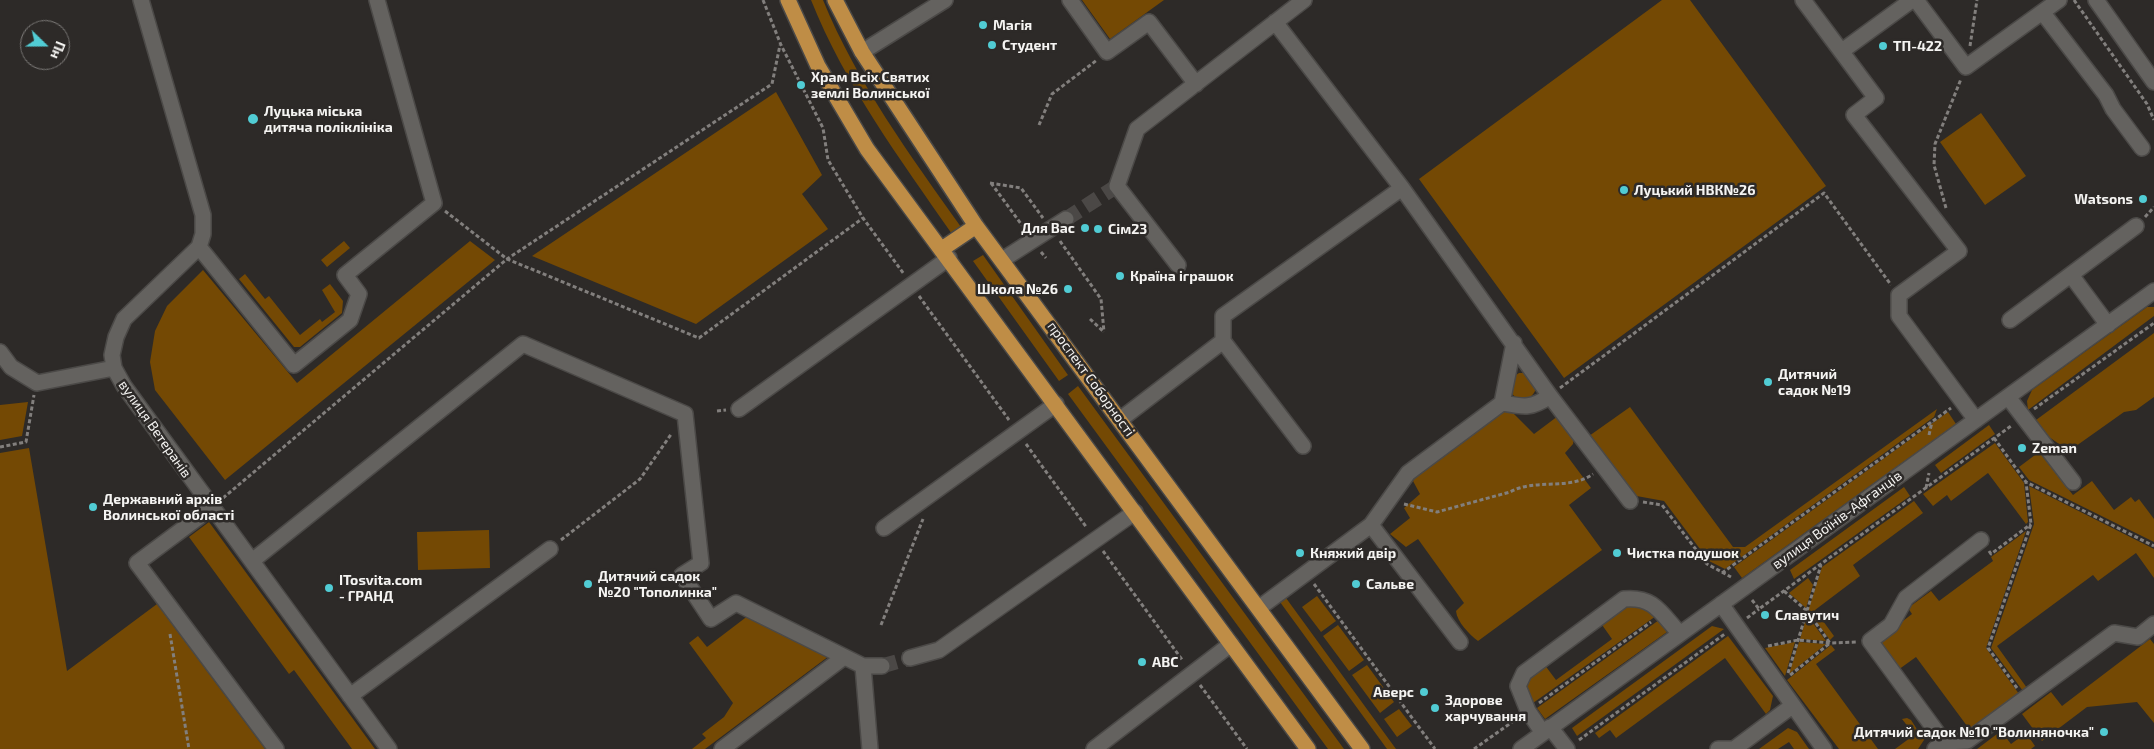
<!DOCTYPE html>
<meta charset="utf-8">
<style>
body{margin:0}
#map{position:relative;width:2154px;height:749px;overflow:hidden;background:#2d2a28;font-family:"Exo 2",sans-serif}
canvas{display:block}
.north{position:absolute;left:20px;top:20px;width:50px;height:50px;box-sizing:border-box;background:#2d2a28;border:1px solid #7d7b79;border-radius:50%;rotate:112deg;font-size:14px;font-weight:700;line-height:20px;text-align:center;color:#f5f4f2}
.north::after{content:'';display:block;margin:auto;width:18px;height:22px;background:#51ccd4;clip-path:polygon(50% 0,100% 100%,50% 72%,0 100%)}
</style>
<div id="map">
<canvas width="2154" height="749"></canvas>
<div class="north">Пн</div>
</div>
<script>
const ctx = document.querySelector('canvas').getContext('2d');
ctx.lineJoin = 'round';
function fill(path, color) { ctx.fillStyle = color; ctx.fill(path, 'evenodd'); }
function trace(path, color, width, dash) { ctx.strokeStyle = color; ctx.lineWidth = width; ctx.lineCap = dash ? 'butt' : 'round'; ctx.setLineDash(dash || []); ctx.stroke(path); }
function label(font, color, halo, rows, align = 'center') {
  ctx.font = font + ' "Exo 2",sans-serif'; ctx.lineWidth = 5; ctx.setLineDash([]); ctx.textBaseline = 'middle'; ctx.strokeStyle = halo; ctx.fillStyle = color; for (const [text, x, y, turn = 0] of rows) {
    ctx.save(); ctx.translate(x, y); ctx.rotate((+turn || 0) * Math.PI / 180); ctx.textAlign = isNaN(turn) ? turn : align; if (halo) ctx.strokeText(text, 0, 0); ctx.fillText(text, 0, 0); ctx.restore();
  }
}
fill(new Path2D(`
 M811,0H823C857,83 910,155 961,227L952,234C900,159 845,85 811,0Z
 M1082,0H1164L1110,39Z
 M1662,0H1690L1826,186L1564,378L1419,179Z
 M776,92L822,175L802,194L828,229L696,324L532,256Z
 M1981,113L2026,176L1985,205L1940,142Z
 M344,241L350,248L327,267L321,260Z
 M470,241L495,260L225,480L155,390L150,362L155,331L167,306L203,270L297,383Z
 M983,255L1068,375L1059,381L973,261Z
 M245,274L265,299L269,296L300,335L320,319L322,322L335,312L322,290L330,284L343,301L342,313L300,347H294L239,279Z
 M2147,307H2154V316L2028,410L2027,401L2032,390Z
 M2154,333V397L2136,410L2124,412L2069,451L2049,437L2036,420Z
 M1519,373H1526L1536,389C1530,403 1518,403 1510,391L1513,377Z
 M1078,386L1344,749H1328L1068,394Z
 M28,402L22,436L0,440V405Z
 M1630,407L1733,547H1745L1937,409L1934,417L1725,569L1709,561L1664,501L1631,495L1589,436Z
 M1506,410L1511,411L1534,434L1558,416L1574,438L1573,444L1565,453L1591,488L1569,505L1602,550L1478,641C1469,634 1457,622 1456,611L1464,603L1418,539L1406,547L1390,534L1410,518L1404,508L1420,494L1413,481L1415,477Z
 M1948,412L1956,424L1742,578L1734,567Z
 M1989,425L1995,434L1941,473L1935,465Z
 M1995,443L2024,483L2028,522L2026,524L1988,473L1951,501L1947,495L1933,506L1923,494Z
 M29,448L67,671L157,604L265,749H0V453Z
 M2039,452L2073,495L2092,481L2114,510L2131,497L2135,502L2139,499L2154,519V542L2029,480L2019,467Z
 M2029,486L2154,549V578L2136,553L2098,581L2093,575L1997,646L2027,688L2023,691L1991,648L2034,524Z
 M1904,487L1910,496L1794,579L1790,570Z
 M1914,501L1923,513L1853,565L1860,576L1815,610L1834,636L1830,640L1808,611L1822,567Z
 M209,522L375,749H352L294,670L289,674L189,537Z
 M489,530L490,568L418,570L417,532Z
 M2026,531L1986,648L2019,694L1970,730L1916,657L1898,670L1877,641L1912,614L1908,608L1931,591L1939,601L1993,561L1991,557Z
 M1808,578L1813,585L1806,608L1789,593Z
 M1317,596L1336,621L1321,632L1302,607Z
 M1286,598L1396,749H1387L1280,602Z
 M1622,606L1641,607L1656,616L1533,703L1526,686L1527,677L1544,664L1556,680L1612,639L1600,622Z
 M749,615L829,656L705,749H692L706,738L702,734L724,717L733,703L689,643L698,636L707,647Z
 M1807,615L1826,641L1800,639Z
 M1659,620L1667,632L1545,719L1537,708Z
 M1338,625L1364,660L1349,671L1323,636Z
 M1712,626L1724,629L1577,736L1572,728Z
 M1728,636L1773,696L1770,710L1766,714L1725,658L1616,738L1610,730L1599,738L1595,733Z
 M2150,639L2154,644V723L2137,702L2087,707L2042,741L2022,714L2051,692L2062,706Z
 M1795,642L1785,676L1765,648Z
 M1799,642L1826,644L1789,674Z
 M1831,645L1835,650L1816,664L1878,749H1839L1787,680Z
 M1367,665L1394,702L1380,713L1352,675Z
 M1399,709L1412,726L1397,737L1384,719Z
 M1907,718L1911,720L1924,740L1918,749H1895L1910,738L1906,731L1909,728L1902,719Z
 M1788,728L1797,732L1809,749H1794L1789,742L1778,749H1759Z
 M2001,731L2011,744L2026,733L2035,746L2031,749H1977Z`), '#744904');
trace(new Path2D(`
 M1066,219L1117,186
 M882,666L910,658`), '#4b4846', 15, [15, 8]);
const minor = new Path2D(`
 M141,0L203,215V234L199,247L124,319L116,337L112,355L114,368L124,386L389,749
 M1070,0L1107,52L1149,22L1196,84
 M1803,0L1876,98L1854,115L1959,251L1899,295V316L1976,420
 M1916,0L1966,67L2059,0
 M2096,0L2154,82
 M2043,13L2106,95L2113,109L2142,148
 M1275,22L1402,188L1550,396L1630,501
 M1842,51L1912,0
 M862,52L945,0
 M199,247L294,365L350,320L359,294L345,275L434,203L377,0
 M1002,260L1066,219
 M1178,265L1117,186L1137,129L1304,0
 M2071,275L2108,325
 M2010,320L2136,226
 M1223,341L1303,446
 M0,352L11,367L37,383L114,368
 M2008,397L2073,482
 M1502,403L1514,343
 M739,409L949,258
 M1121,419L1223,341V316L1402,188
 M211,508L137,563L276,749
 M1371,525L1460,642
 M884,528L1056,404
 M252,561L523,344L685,414L701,563L682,575L711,619L736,603L863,666L870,749
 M1721,604L1824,749
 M1259,608L1371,525L1408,473L1502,403C1524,407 1531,409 1550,396
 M910,658L939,650L1135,512
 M863,666H882
 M350,696L550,549
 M1550,727L1567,749
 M1543,733L1528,711L1518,686L1524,673L1624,599C1654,596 1661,613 1680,634
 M1944,742L1870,641L1891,625L1906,598L1981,540
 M722,749L844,657
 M1094,749L1231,644
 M1521,749L2154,291
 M1718,749H1734L1792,706
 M1935,749L1944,742L1967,741L2114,633L2138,637L2154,624`);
const major = new Path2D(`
 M788,0L818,66L867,149L1308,749
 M835,0L862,52L976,226L1362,749
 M942,249L976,226`);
trace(minor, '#4b4947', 18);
trace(major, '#4b4947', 18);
trace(new Path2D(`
 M763,0L781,45L823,128L828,160L863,218L904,274
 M2074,0L2147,104L2154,120
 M1970,46L1977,0
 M1039,125L1052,94L1097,60
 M990,183L1021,188L1043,218
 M991,183L1024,228
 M1946,208L1934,165L1935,144L1961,79
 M445,211L507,259L699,338L863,218
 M2145,217L2154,207
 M1060,241L1101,299L1104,332
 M1041,252L1046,258
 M919,296L1009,420
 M1090,319L1104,332
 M1560,388L1824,193L1891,285
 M2034,409L2154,323
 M717,411L726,410
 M1929,435L1932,422
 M1994,438L2026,482L2154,546
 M1026,444L1087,528
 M0,447L26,442L34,395
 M1926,488L1929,473
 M223,498L507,259L772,84L780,45
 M1643,502L1662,505L1707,564L1731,577
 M1404,504L1437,512L1510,492C1535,478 1569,491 1593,474
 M561,540L640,479L672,433
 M1103,551L1183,661
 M1989,551L1991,554L2031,524
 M1722,573L1951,408
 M1314,584L1435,749
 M1784,591L1807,611L1830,643L1789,676
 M1752,600L1759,609L2011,426
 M1747,618L1759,609
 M881,625L923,519
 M170,634L189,749
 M1768,646L1798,640L1830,643L1857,642
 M1788,673L1821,565
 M1200,685L1247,749
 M2017,688L1988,648L2031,524L2026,482
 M1539,703L1651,622
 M1579,740L1726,633
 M1474,749L1515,720`), '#827f7d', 3, [4, 2.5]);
trace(minor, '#64625f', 15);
trace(major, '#bf8d46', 15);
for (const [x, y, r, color] of [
 [983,25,5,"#51ccd4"],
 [992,45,5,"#51ccd4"],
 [1883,46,5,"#51ccd4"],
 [801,85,5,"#51ccd4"],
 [253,119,6,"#51ccd4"],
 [1624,190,5,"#51ccd4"],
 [2143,199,5,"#51ccd4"],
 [1085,228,5,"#51ccd4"],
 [1098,229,5,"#51ccd4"],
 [1120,276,5,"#51ccd4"],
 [1068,289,5,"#51ccd4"],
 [1768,382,5,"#51ccd4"],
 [2022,448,5,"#51ccd4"],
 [93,507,5,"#51ccd4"],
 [1300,553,5,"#51ccd4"],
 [1617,553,5,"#51ccd4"],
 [588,584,5,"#51ccd4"],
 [1356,584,5,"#51ccd4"],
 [329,588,5,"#51ccd4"],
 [1765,615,5,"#51ccd4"],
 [1142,662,5,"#51ccd4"],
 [1424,692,5,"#51ccd4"],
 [1435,708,5,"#51ccd4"],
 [2104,732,5,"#51ccd4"]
]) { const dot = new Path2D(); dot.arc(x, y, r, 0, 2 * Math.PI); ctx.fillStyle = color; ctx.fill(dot); trace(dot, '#2d2a28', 2); }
label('bold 14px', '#f5f4f2', '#2d2a28', [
 ["Магія",993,25],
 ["Студент",1002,45],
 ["ТП-422",1893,46],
 ["Храм Всіх Святих",811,77],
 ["землі Волинської",811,93],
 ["Луцька міська",264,111],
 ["дитяча поліклініка",264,127],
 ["Луцький НВК№26",1634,190],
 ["Watsons",2133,199,"right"],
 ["Для Вас",1075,228,"right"],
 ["Сім23",1108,229],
 ["Країна іграшок",1130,276],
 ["Школа №26",1058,289,"right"],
 ["Дитячий",1778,374],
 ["садок №19",1778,390],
 ["Zeman",2032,448],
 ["Державний архів",103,499],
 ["Волинської області",103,515],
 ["Княжий двір",1310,553],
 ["Чистка подушок",1627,553],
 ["Дитячий садок",598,576],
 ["№20 \"Тополинка\"",598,592],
 ["ITosvita.com",339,580],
 ["- ГРАНД",339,596],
 ["Сальве",1366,584],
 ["Славутич",1775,615],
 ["АВС",1152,662],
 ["Аверс",1414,692,"right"],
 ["Здорове",1445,700],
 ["харчування",1445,716],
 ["Дитячий садок №10 \"Волиняночка\"",2094,732,"right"]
], 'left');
label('14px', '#f5f4f2', '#2d2a28', [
 ["проспект Соборності",1091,379,54],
 ["вулиця Ветеранів",155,429,55],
 ["вулиця Воїнів-Афганців",1837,520,-36]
]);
</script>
